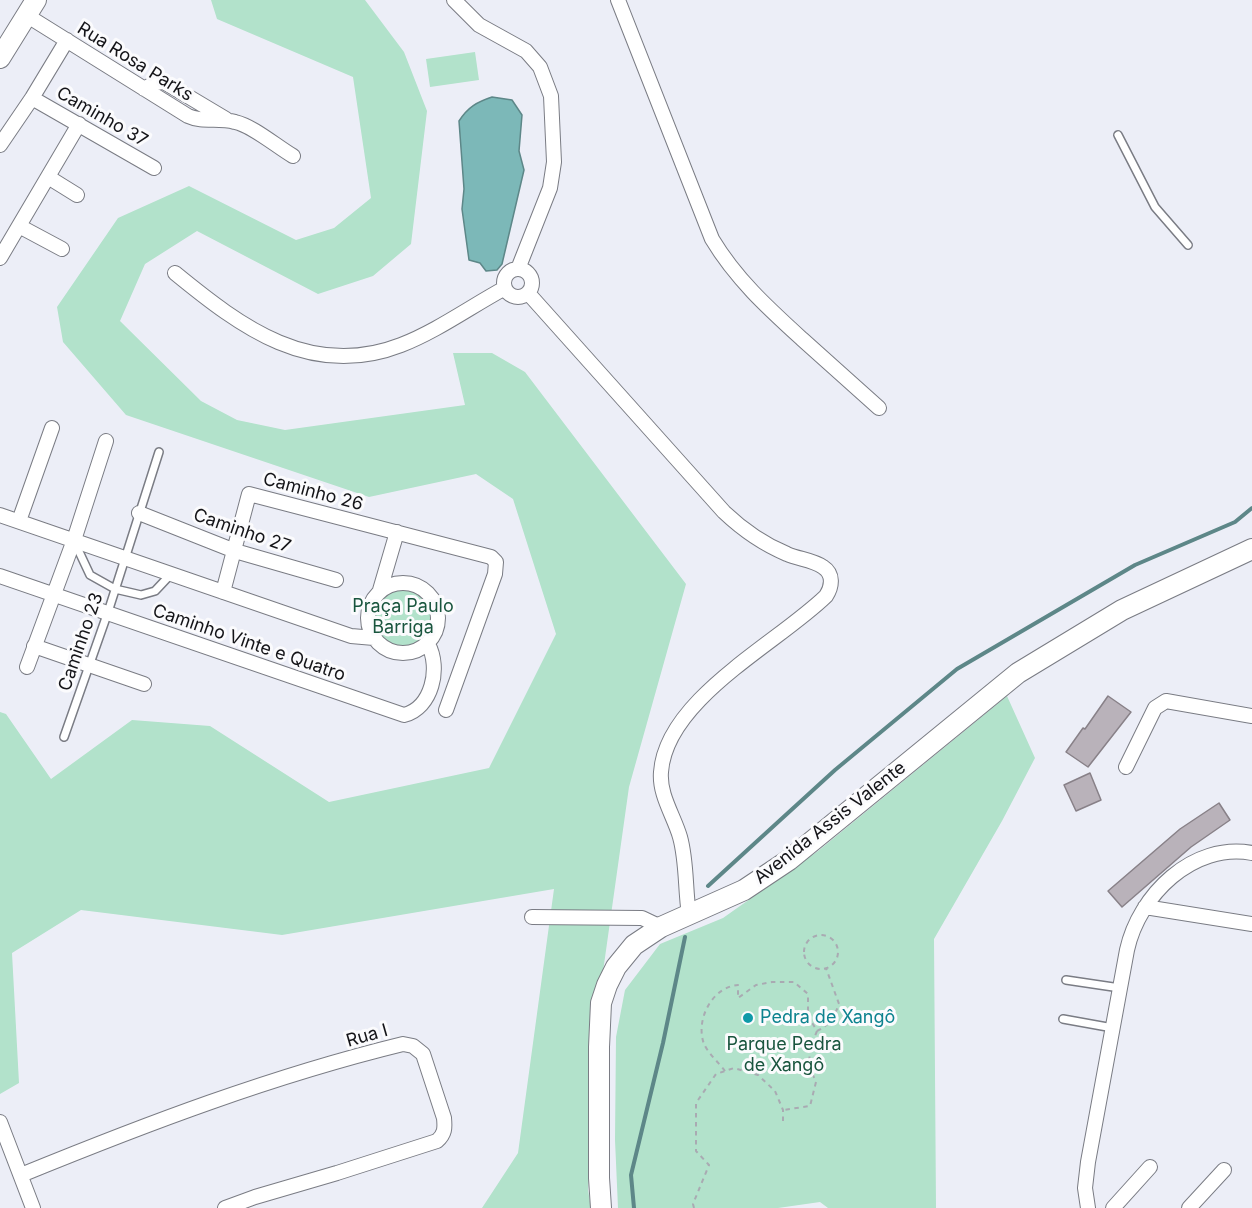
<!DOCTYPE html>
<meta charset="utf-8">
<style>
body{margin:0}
canvas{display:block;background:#eceef7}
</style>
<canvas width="1252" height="1208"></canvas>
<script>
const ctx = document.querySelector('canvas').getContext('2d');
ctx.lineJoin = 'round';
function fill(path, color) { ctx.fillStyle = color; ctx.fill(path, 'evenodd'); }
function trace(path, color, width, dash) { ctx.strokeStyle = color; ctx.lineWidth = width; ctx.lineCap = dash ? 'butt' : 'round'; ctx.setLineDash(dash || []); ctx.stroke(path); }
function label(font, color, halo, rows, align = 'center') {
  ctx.font = font + ' Inter,sans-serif'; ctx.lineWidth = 6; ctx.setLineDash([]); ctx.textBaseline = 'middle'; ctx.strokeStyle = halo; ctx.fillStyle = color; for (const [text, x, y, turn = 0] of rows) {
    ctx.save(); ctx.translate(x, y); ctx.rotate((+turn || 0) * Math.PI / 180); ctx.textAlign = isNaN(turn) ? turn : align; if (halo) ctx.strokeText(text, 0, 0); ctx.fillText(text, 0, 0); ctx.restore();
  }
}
fill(new Path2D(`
 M211,0H365L404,52L427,111L411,244L373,276L318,294L197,231L145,264L120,321L201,401L237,420L285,430L465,405L453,353H492L525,372L686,584L629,787L599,1000L588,1190L591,1208H482L518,1153L554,889L282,935L81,910L12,953L19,1083L0,1094V712L6,714L51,779L132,720L210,726L329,802L489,768L556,634L513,499L476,474L369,497L126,415L63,342L57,307L118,218L189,186L296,240L334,228L371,198L353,77L217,19Z
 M475,52L479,80L430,87L426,59Z
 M375 618a28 28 0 1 1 56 0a28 28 0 1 1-56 0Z
 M1007,696L1035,758L1002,821L934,939L936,1208H828L820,1202L778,1208H618L615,1140L616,1037L625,990L660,944L723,918L818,851Z`), '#b2e2cb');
const water = new Path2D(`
 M492,97L512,100L522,115L519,151L524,170L502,264L497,270L486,271L480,263L469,260L462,209L464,189L459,121C468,107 477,102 492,97Z`);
fill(water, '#7cb8b8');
trace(water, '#5d8788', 1.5);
trace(new Path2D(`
 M708,886L835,770L957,669L1135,565L1235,522L1252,508
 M634,1208L631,1175L663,1043L685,937`), '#5d8788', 4);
const building = new Path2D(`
 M1108,696L1131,712L1088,767L1066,752L1083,728L1085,729Z
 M1090,773L1101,800L1076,811L1064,785Z
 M1219,803L1230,820L1191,847L1122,907L1108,891L1180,829Z`);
fill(building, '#b9b2ba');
trace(building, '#888188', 1.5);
const service = new Path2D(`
 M1118,135L1155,207L1188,245
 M75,543L90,575L115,589L141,595L155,591L171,574
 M64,737L108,612L159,452
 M1066,980L1120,988
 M1063,1019L1113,1028`);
const minor = new Path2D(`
 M454,0L479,25L526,51L540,67L551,96L554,162L550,188L518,269
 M618,0L712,239C736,279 768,308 802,339C828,362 853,385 879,408
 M26,15L188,116C203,123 219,117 235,122C253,126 276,146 293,156
 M144,89L154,83L164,82L226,119
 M32,98L154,168
 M0,145L32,98L67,40
 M48,177L77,195
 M19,226L62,249
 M0,258L79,124
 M504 283a14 14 0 1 1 28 0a14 14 0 1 1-28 0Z
 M175,273C241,327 311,380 401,345C437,331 470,307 505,288
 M528,293L724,512C743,530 763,544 787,554C798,559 813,560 823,567C834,574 832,587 826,596C778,643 666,699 661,772C659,795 674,816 680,837C687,862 685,889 689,915
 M139,513L235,551L336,580
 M0,515L351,636L374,638
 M19,521L52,428
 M0,576L404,715C432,708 441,668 428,644
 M368 618a35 35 0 1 1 70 0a35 35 0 1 1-70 0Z
 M380,590L397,532
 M223,592L249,494L491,557L496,562L495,574L446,710
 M34,646L144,684
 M27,667L74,540L106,441
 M1126,767L1155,708L1166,701L1252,716
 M1145,907L1252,924
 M532,917L642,918L661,927
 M0,1122L33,1208
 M21,1175C146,1124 272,1076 403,1044L413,1046L423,1054L444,1118C445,1128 445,1134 437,1141L337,1173L255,1197L225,1208
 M1088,1208L1085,1188L1088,1162L1127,950C1139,895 1193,842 1252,853
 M1113,1208L1150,1167
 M1189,1208L1224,1170`);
const secondary = new Path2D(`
 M0,58L36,0
 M601,1208L599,1178V1047L601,1003L607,985L616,967L634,945L661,927L744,890L789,860L1018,673L1122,610L1252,549`);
trace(service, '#7a7c84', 10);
trace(minor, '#7a7c84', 16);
trace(secondary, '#7a7c84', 22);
trace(new Path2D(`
 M804 952a17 17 0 1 1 34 0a17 17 0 1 1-34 0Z
 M817,1031C830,1025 834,1017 839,1004L826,968
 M725,1071C719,1063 708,1053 704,1044C695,1020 712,987 738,985V998L756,985L772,982H794L808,994V1016L817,1031L810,1048L809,1066L816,1082L810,1106L783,1110
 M694,1208L693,1204L709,1165L696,1151V1103L716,1074L734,1068L758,1075L775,1091L783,1110V1124`), '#a9aab2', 2, [4.5, 4.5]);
trace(service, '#fff', 7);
trace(minor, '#fff', 14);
trace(secondary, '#fff', 20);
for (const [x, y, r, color] of [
 [748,1018,6,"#0f9aa8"]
]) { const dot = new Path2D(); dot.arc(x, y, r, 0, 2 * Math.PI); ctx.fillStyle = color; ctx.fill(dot); trace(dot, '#fbfbfd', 2); }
label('18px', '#141418', '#fbfbfd', [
 ["Rua Rosa Parks",135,62,32],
 ["Caminho 37",102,117,30],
 ["Caminho 26",313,492,15],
 ["Caminho 27",242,531,19],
 ["Caminho 23",81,642,-71],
 ["Caminho Vinte e Quatro",249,643,19],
 ["Avenida Assis Valente",830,823,-38],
 ["Rua I",367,1036,-16]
]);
label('18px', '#19553e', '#fbfbfd', [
 ["Praça Paulo",403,607],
 ["Barriga",403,628],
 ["Parque Pedra",784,1045],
 ["de Xangô",784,1066]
]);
label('18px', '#0d838f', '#fbfbfd', [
 ["Pedra de Xangô",760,1018]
], 'left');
</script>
